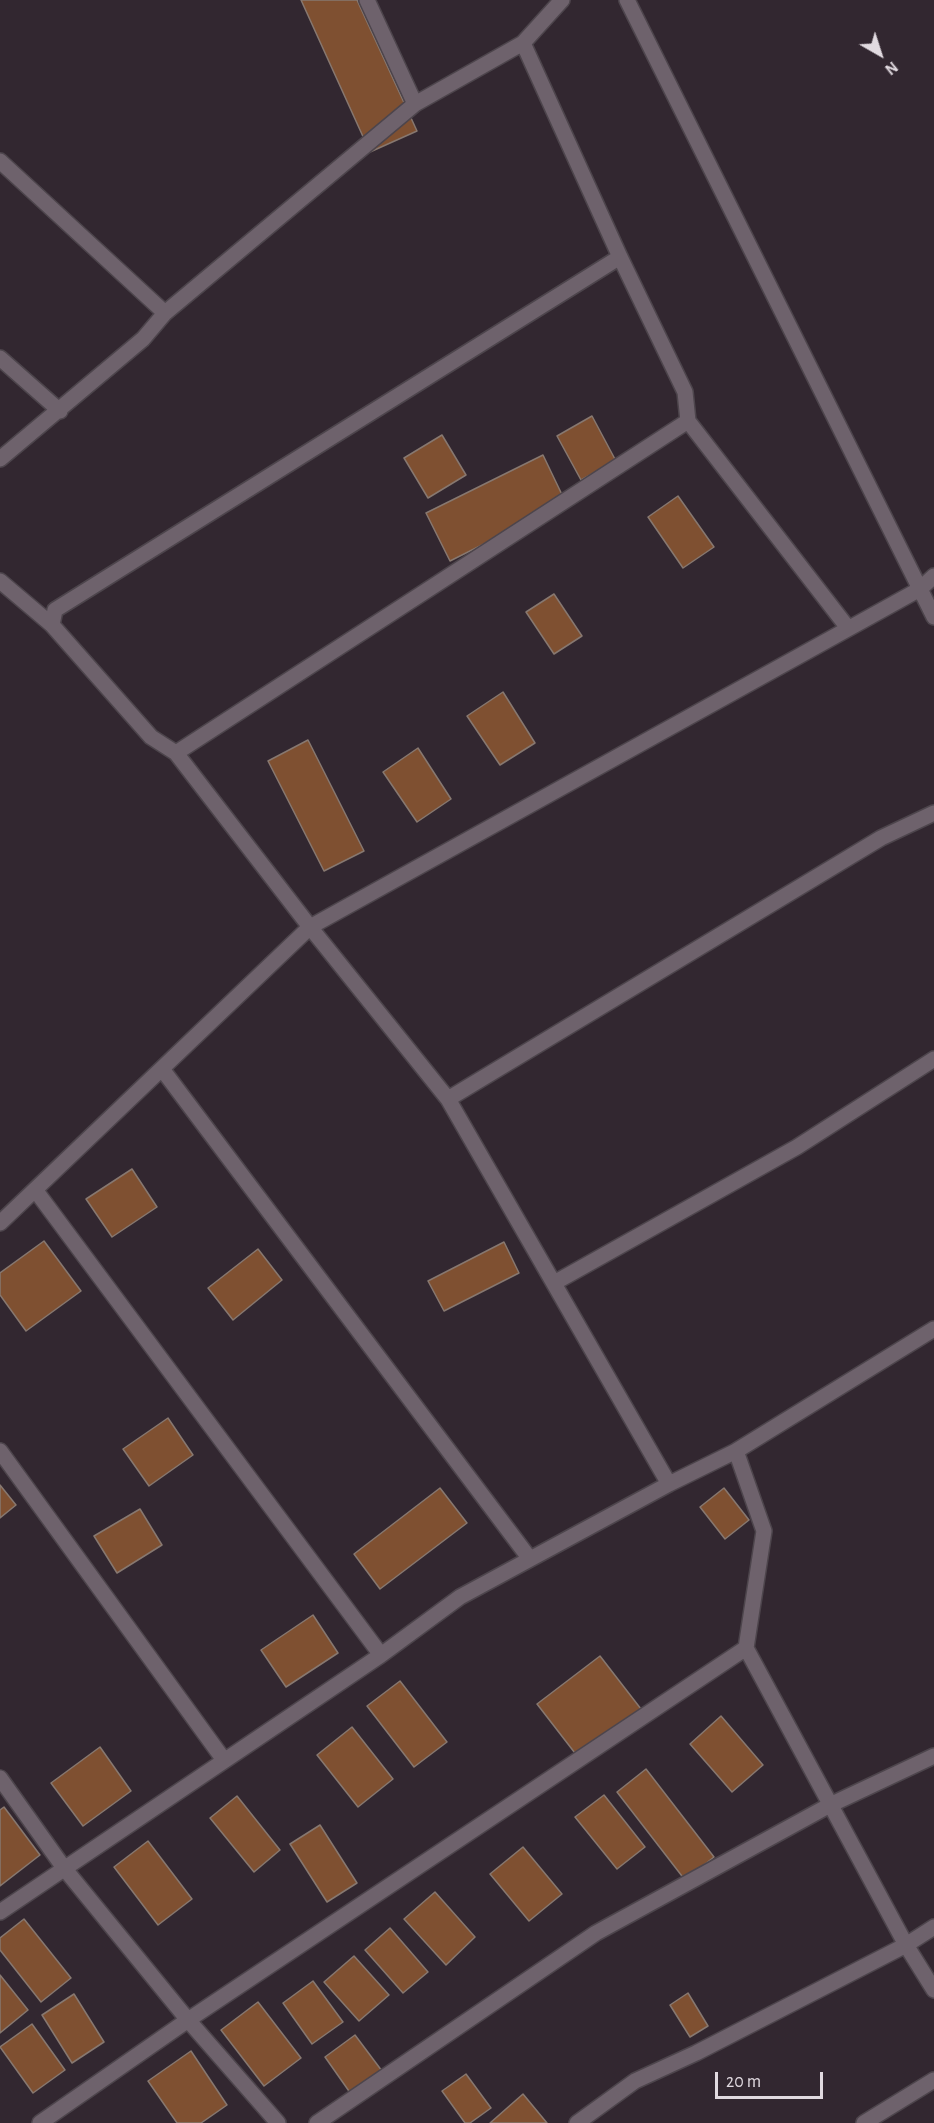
<!DOCTYPE html>
<style>
body{margin:0}
#map{position:relative;width:934px;height:2123px;overflow:hidden;background:#322730;font-family:"Alegreya Sans",sans-serif}
canvas{display:block}
.north{position:absolute;left:850px;top:24px;width:60px;height:60px;-webkit-text-stroke:4px #322730;paint-order:stroke;rotate:141deg;font-size:16px;font-weight:700;line-height:24px;text-align:center;color:#e1dae0}
.north::after{content:'';display:block;margin:auto;width:21px;height:27px;background:#e1dae0;clip-path:polygon(50% 0,100% 100%,50% 72%,0 100%)}
.scale{position:absolute;left:715px;top:2072px;width:108px;height:27px;box-sizing:border-box;border:3px solid #e1dae0;border-top:0;padding-left:8px;font-size:18px;line-height:21px;white-space:nowrap;color:#e1dae0;-webkit-text-stroke:4px #322730;paint-order:stroke}
</style>
<div id="map">
<canvas width="934" height="2123"></canvas>
<div class="north">N</div>
<div class="scale">20 m</div>
</div>
<script>
const ctx = document.querySelector('canvas').getContext('2d');
ctx.lineJoin = 'round';
function fill(path, color) { ctx.fillStyle = color; ctx.fill(path, 'evenodd'); }
function trace(path, color, width, dash) { ctx.strokeStyle = color; ctx.lineWidth = width; ctx.lineCap = dash ? 'butt' : 'round'; ctx.setLineDash(dash || []); ctx.stroke(path); }
const building = new Path2D(`
 M301,0H357L417,131L370,152Z
 M592,416L616,461L581,480L557,436Z
 M442,435L466,475L428,498L404,458Z
 M543,455L566,503L450,561L426,513Z
 M678,496L714,547L683,568L648,517Z
 M554,594L582,636L554,654L526,612Z
 M503,692L535,743L500,765L467,716Z
 M308,740L364,851L324,871L268,761Z
 M418,748L451,799L417,822L383,772Z
 M132,1169L157,1207L112,1237L86,1199Z
 M44,1241L81,1291L26,1331L0,1295V1273Z
 M504,1242L519,1273L444,1311L428,1281Z
 M258,1249L282,1280L233,1320L208,1288Z
 M168,1418L193,1455L149,1486L123,1449Z
 M0,1485L16,1505L0,1518Z
 M440,1488L467,1523L380,1589L354,1554Z
 M724,1488L749,1520L725,1539L700,1507Z
 M140,1509L162,1545L117,1573L94,1536Z
 M313,1615L338,1653L286,1687L261,1650Z
 M600,1656L641,1709L578,1757L537,1704Z
 M400,1681L447,1742L414,1767L367,1706Z
 M721,1716L763,1765L732,1792L690,1744Z
 M352,1727L393,1779L358,1807L317,1755Z
 M100,1747L131,1791L83,1826L51,1783Z
 M646,1769L714,1857L685,1880L617,1792Z
 M604,1795L645,1847L617,1869L575,1817Z
 M237,1796L280,1850L254,1872L210,1818Z
 M4,1807L40,1855L0,1886V1810Z
 M320,1825L357,1883L327,1902L290,1844Z
 M148,1841L192,1899L158,1925L114,1867Z
 M523,1847L562,1894L529,1921L490,1874Z
 M435,1892L475,1937L446,1965L404,1919Z
 M24,1919L71,1978L41,2002L0,1950V1938Z
 M390,1928L428,1972L403,1993L365,1950Z
 M354,1956L389,1995L359,2021L324,1982Z
 M0,1975L28,2010L0,2033Z
 M313,1981L343,2022L312,2044L283,2003Z
 M688,1993L708,2026L690,2037L670,2005Z
 M74,1994L104,2042L72,2063L42,2015Z
 M258,2002L301,2058L264,2086L221,2030Z
 M32,2024L65,2070L33,2093L0,2047Z
 M355,2035L382,2071L351,2094L325,2057Z
 M191,2051L227,2105L201,2123H177L148,2081Z
 M466,2074L491,2108L470,2123H465L442,2091Z
 M523,2094L547,2123H490Z`);
fill(building, '#7f5031');
trace(building, '#877870', 1.5);
const minor = new Path2D(`
 M367,0L415,104
 M523,43L620,257L685,392L688,421L848,628
 M0,161L165,313
 M0,358L60,411
 M0,459L143,339L165,313L415,104L523,43L562,0
 M934,576L920,589L934,617
 M0,581L52,625L151,737L176,753L310,927L448,1099L669,1484L736,1451
 M52,625L55,610L620,257
 M176,753L688,421
 M162,1069L530,1559
 M448,1099L881,838L934,813
 M36,1191L381,1655
 M0,1223L310,927L920,589L627,0
 M554,1283L797,1147L934,1059
 M0,1451L224,1760
 M746,1648L906,1945L934,1990
 M0,1778L64,1868L188,2020L746,1648L764,1531L736,1451L934,1329
 M0,1912L381,1655L460,1597L669,1484
 M40,2123L188,2020L278,2123
 M317,2123L596,1933L830,1805L934,1756
 M577,2123L635,2081L696,2053L906,1945L934,1927
 M864,2123L934,2080`);
trace(minor, '#4d454c', 18);
trace(minor, '#6e626c', 15);
</script>
